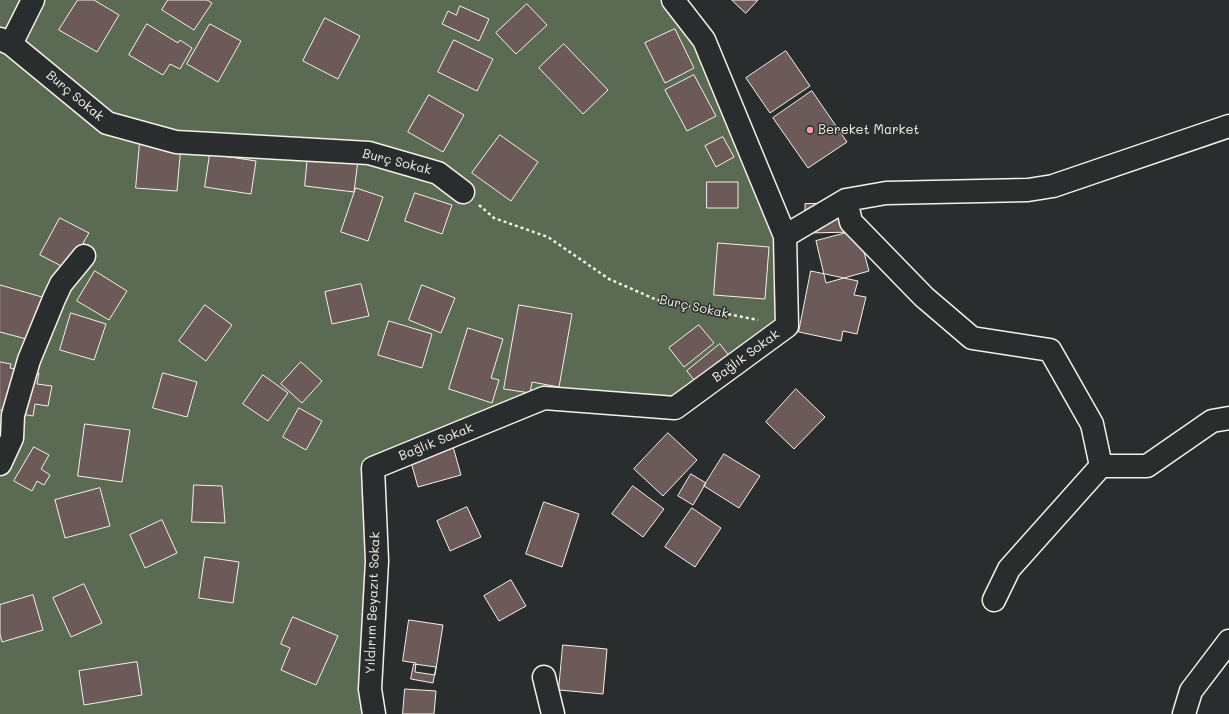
<!DOCTYPE html>
<meta charset="utf-8">
<style>
body{margin:0}
canvas{display:block;background:#2a2d2e}
</style>
<canvas width="1229" height="714"></canvas>
<script>
const ctx = document.querySelector('canvas').getContext('2d');
ctx.lineJoin = 'round';
function fill(path, color) { ctx.fillStyle = color; ctx.fill(path, 'evenodd'); }
function trace(path, color, width, dash) { ctx.strokeStyle = color; ctx.lineWidth = width; ctx.lineCap = dash ? 'butt' : 'round'; ctx.setLineDash(dash || []); ctx.stroke(path); }
function label(font, color, halo, rows, align = 'center') {
  ctx.font = font + ' Mali,sans-serif'; ctx.lineWidth = 3; ctx.setLineDash([]); ctx.textBaseline = 'middle'; ctx.strokeStyle = halo; ctx.fillStyle = color; for (const [text, x, y, turn = 0] of rows) {
    ctx.save(); ctx.translate(x, y); ctx.rotate((+turn || 0) * Math.PI / 180); ctx.textAlign = isNaN(turn) ? turn : align; if (halo) ctx.strokeText(text, 0, 0); ctx.fillText(text, 0, 0); ctx.restore();
  }
}
fill(new Path2D(`
 M0,0H673L704,40L785,236L787,326L675,408L544,398L373,468L374,714H0Z`), '#5b6b53');
const building = new Path2D(`
 M78,0H94L119,15L97,52L59,30Z
 M168,0H207L212,3L194,30L162,10Z
 M732,0H758L746,13Z
 M527,4L547,25L516,54L496,33Z
 M460,6L489,19L479,41L442,24L448,11L456,15Z
 M325,18L360,36L338,79L303,61Z
 M147,24L178,43L180,40L192,48L180,69L170,64L163,75L129,55Z
 M210,24L241,41L218,82L187,64Z
 M675,29L694,68L665,83L645,43Z
 M454,40L493,59L477,91L438,72Z
 M564,44L608,90L583,114L539,68Z
 M786,51L810,86L770,113L746,78Z
 M694,75L716,116L687,131L665,90Z
 M812,91L847,142L808,168L773,118Z
 M429,95L464,115L443,152L408,132Z
 M500,135L538,162L511,201L472,173Z
 M723,137L734,157L716,167L705,146Z
 M140,142L181,145L177,191L136,188Z
 M210,154L256,161L251,194L205,187Z
 M308,155L358,160L354,192L305,186Z
 M707,182H738V208H707Z
 M356,188L383,197L368,241L341,232Z
 M415,193L452,205L442,234L405,221Z
 M857,203V232L805,233V204Z
 M60,218L89,233L83,243L93,249L79,275L40,255Z
 M858,230L869,271L826,283L816,241Z
 M718,243L769,247L765,299L714,295Z
 M95,271L127,291L109,320L77,301Z
 M811,271L858,281L854,295L866,297L857,334L843,331L841,341L799,332Z
 M361,284L369,316L332,324L325,292Z
 M0,285L42,297L30,340L0,332Z
 M422,285L455,298L441,333L409,320Z
 M205,305L232,325L206,361L179,341Z
 M519,305L572,314L559,387L532,382L530,393L504,389Z
 M71,313L106,324L94,360L60,350Z
 M389,321L432,334L422,368L378,355Z
 M699,325L714,343L684,367L669,348Z
 M468,328L503,339L491,378L499,380L492,403L449,389Z
 M720,344L733,361L700,388L687,371Z
 M0,362L11,364L10,368L39,373L37,384L52,386L48,406L35,404L33,416L0,410Z
 M301,362L322,381L302,403L281,384Z
 M163,373L197,382L187,417L153,408Z
 M263,375L288,393L268,421L243,404Z
 M796,389L825,417L794,449L766,422Z
 M299,408L322,421L306,450L283,437Z
 M85,424L130,430L122,482L78,476Z
 M668,433L697,460L663,496L634,469Z
 M452,443L461,475L418,487L409,455Z
 M34,447L49,455L41,469L50,475L44,485L37,481L32,491L14,481Z
 M724,454L760,476L739,508L704,486Z
 M691,474L706,483L693,505L678,496Z
 M194,485L222,486L225,523L192,522Z
 M633,486L664,509L643,537L612,514Z
 M100,488L110,526L65,538L55,500Z
 M544,502L579,514L562,567L526,554Z
 M467,507L481,537L450,551L437,521Z
 M692,508L721,528L695,567L665,547Z
 M162,520L177,553L145,568L130,535Z
 M205,557L239,562L233,603L199,598Z
 M511,580L526,606L499,621L484,596Z
 M84,584L102,623L71,637L53,598Z
 M33,595L43,630L2,642L0,634V605Z
 M293,617L338,636L316,685L281,670L290,648L281,644Z
 M409,620L443,625L435,675L415,672L416,663L403,661Z
 M563,645L607,649L603,694L559,690Z
 M137,662L142,695L84,705L79,671Z
 M414,664L436,667L433,683L411,679Z
 M405,689L436,691L434,714H403Z`);
fill(building, '#6c5a59');
trace(building, '#f4f1e8', 1);
const minor = new Path2D(`
 M0,39L11,44L107,123L176,142L369,153L438,173L463,192
 M11,44L33,0
 M846,200L851,222L924,297L972,338L1050,350L1092,424L1101,466
 M785,236L846,200L886,193L1028,190L1053,186L1229,126
 M0,464L12,438L13,415L29,360L54,299L61,284L84,256
 M994,600L1009,569L1101,466H1147L1212,421L1229,418
 M544,677L553,714
 M374,714L370,689L377,561L373,468L544,398L675,408L787,326L785,236L704,40L673,0
 M1184,714L1191,691L1229,641`);
trace(minor, '#f4f1e8', 25);
trace(new Path2D(`
 M479,205L494,218L548,237L609,279L657,300L758,320`), '#f4f1e8', 2.5, [3, 3]);
trace(minor, '#2a2d2e', 22);
for (const [x, y, r, color] of [
 [810,130,4,"#ff9aa2"]
]) { const dot = new Path2D(); dot.arc(x, y, r, 0, 2 * Math.PI); ctx.fillStyle = color; ctx.fill(dot); trace(dot, '#2a2d2e', 1.5); }
label('13px', '#f4f1e8', '#2a2d2e', [
 ["Burç Sokak",75,96,40],
 ["Burç Sokak",397,162,14],
 ["Burç Sokak",694,307,12],
 ["Bağlık Sokak",746,356,-36],
 ["Bağlık Sokak",436,442,-22],
 ["Yıldırım Beyazıt Sokak",373,603,-88]
]);
label('13px', '#f4f1e8', '#2a2d2e', [
 ["Bereket Market",818,130]
], 'left');
</script>
